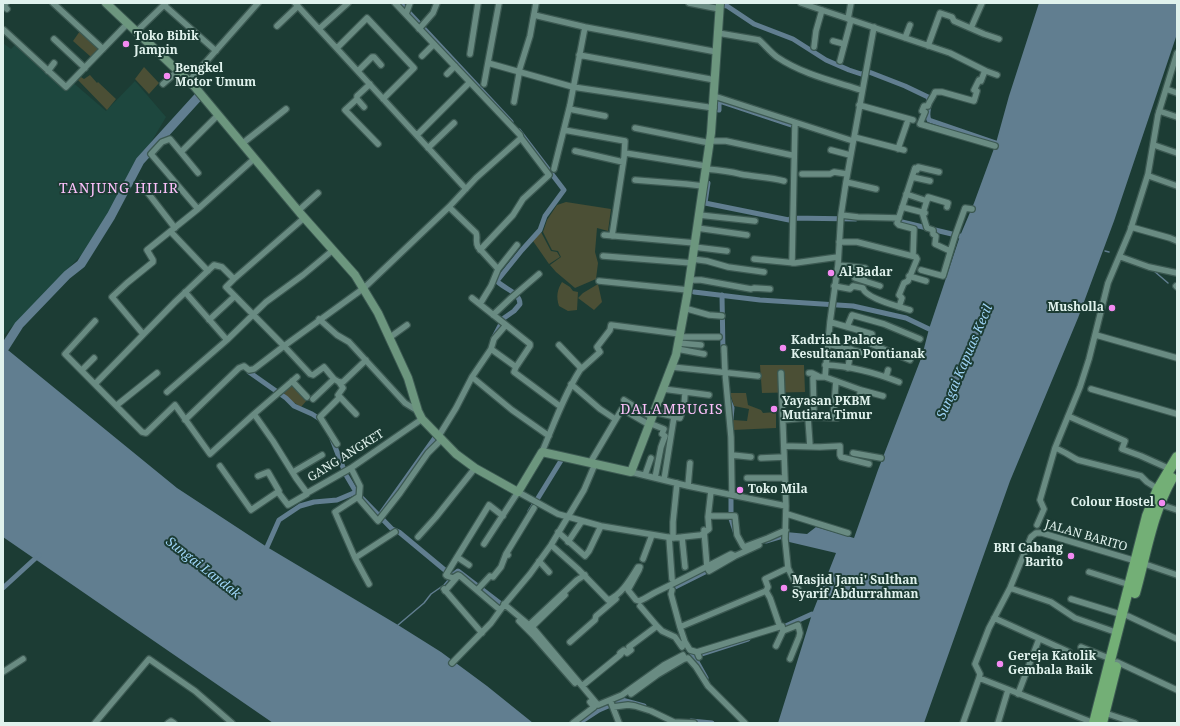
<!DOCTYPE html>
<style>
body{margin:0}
#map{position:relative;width:1180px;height:726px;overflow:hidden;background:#1c3c34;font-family:"Noto Serif",serif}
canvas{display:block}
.frame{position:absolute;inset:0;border:4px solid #e0f2ed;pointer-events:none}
</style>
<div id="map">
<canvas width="1180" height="726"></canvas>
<div class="frame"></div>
</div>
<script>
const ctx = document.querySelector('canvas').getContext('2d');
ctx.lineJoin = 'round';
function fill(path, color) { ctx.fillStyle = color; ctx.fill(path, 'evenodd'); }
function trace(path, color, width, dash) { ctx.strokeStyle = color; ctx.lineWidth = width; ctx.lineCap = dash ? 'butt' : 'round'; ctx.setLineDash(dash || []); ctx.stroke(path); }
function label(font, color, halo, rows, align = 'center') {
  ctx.font = font + ' "Noto Serif",serif'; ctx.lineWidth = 4; ctx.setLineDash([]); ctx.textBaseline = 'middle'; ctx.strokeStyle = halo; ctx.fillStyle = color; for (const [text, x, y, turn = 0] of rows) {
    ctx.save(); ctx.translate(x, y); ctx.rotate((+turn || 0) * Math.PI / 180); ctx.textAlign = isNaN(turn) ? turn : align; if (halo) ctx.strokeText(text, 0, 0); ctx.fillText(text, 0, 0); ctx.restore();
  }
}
fill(new Path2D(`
 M3,43L11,49L17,43L63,86L70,80L106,111L135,81L166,117L89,247L3,336Z`), '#1d473e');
fill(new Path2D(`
 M80,31L99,48L91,57L73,41Z
 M144,67L159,83L149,94L135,79Z
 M90,75L97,83L98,82L116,99L107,110L78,80L81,77L84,79Z
 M566,202L611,209L608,231L597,228L595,252L598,263L596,279L575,288L556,272L550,265L561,257L558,251L552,250L543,232L547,220L557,205Z
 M541,232L551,251L557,252L560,257L549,264L533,241Z
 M562,282L570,287L573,291L578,292L577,310L568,311L559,306C556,297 557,290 562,282Z
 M598,284L602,302L594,310L578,298L583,293Z
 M760,365H804L805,392L762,393Z
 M292,381L308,399L301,407L290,400L282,391Z
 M730,393H746L748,405L761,410L763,413L776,412V428L733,430V420L747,421L749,409L734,406Z`), '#4b4f35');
fill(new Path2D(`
 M1039,3H1177V34L1114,221L1078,318L1010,481L924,723H778L812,614L836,553L785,541L786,532L807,534L816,527L854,538L878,470L922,356L929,329L960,236L974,203L996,143L1009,96Z
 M3,346L177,488L267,547L398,625L441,652L487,686L533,723H273L3,537Z`), '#617e90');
trace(new Path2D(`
 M1105,251L1109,252
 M1154,271L1168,283
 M398,625L424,603L431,594L444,585L449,579`), '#617e90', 1.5);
trace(new Path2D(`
 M400,3L511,122
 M709,3L727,6L754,24L793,39L826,60L849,70L861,74L869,72L905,86L928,97C932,105 925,112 929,120L996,143
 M712,108L719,110V101L794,126V130
 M708,183L705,203L789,220L791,218
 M791,218L856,219
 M894,220L960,236
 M694,292L760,300L853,306L906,318L929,329
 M722,295L723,352
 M493,339L504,318L514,311L520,304C520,292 504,289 497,281L522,250L540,230L545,216L564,190L519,131
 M249,372L286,398L294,406L312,414L323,421
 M728,398L732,408L731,419
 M332,439L346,475L356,492L392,529L399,532L452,576L458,571L505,607
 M731,491V519L736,534
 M530,511L562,459
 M382,512L439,432
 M766,541L786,535
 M267,547L279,520L300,506L314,502L337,500L356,492
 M3,588L39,555
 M671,593V589L711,569
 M779,629L812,614
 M688,649L692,653L706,678
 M695,656L748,639
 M593,703L599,710
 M691,721L712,723
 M579,723L599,710L622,700L644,706`), '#617e90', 5);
trace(new Path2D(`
 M5,347L19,325L67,275L81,264L111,216L140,161L199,96`), '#617e90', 9);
const street = new Path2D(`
 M6,3L4,6L7,9
 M53,3L103,49
 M295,3L466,189
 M689,3L720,9
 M801,3L950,53L986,71L997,75
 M164,5L216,51
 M406,14L410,3
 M534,15L585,27L717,52
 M848,19L851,3
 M277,26L298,6
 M971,28L982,3
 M319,29L348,3
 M419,29L433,13L437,3
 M4,30L66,87L128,23
 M136,32L166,3
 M718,33L759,40C765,45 770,52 777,57C802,74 833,81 861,90
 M905,38L910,25
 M54,39L85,68
 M833,41L844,44
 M928,46L940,13L952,17L954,21L984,34L999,39
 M814,47L816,31L822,10
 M337,48L367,18L414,68L383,99
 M1177,53L1158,115L1148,174L1149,176L1177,186
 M470,54L478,3
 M579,55L715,80
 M422,56L434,44
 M840,61L851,20
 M488,63L573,87L714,108
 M48,71L54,63
 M358,71L372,57H374L381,65
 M984,73L981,81L979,80L974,90L977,91L974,101L942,92H935C933,98 929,101 928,106H924L922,111L925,112L920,124L995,146
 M447,74L455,66
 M189,81L258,3
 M163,84L178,71
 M484,84L499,3
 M1166,89L1177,93
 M714,96L853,141
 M357,99L345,110L378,144
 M514,102L520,68L530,36L536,3
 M859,105L913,120
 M364,107L357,99V96L370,84
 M569,109L605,116
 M1159,111L1177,117
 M635,128L710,143
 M564,130L625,141L624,158L612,236
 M417,135L470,82
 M854,137L904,150
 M710,141H726L791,155
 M243,143L286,109
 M1154,145L1177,153
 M428,148L454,123
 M898,149L907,123
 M831,150L850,155
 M575,151L623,162
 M181,152L218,115
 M625,153L706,166
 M554,169L570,105L585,27
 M706,169C718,170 729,171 740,174C755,177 770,177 784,181
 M915,169L917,170L918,167L939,172
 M802,174H830L834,172L847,174
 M912,177L930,181
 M635,180L686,184L703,186
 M846,182L876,189
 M141,184L175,228
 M906,194L927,201
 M449,207L476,233C478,237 475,242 478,247L498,269
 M902,207L925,213
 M198,209L151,154L162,142L170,139L198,173
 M298,211L318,193
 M922,212L927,228L933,230V234L936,236L935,244L950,251
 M923,213L928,197L948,203L947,207
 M699,215L755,221
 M841,215L858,217L899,218
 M304,218L234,279L226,287L284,346L310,374L313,375L324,367L334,379
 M1131,227L1170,238L1177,241
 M697,228L747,235
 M171,232L208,271
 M604,235L695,243
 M839,242H857L916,257L917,259L908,281L904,283L899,295L902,298L899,307
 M694,247L727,251
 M480,250L513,215L523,199L549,175L521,138
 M603,256L692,263
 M913,256L914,229L899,225L897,223L915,168
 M1121,257L1149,267L1177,273
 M692,259L707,261L728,267L764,272
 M754,259L795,263L838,257
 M792,263L795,123
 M838,265L865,268L864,280
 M921,270L943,276L955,236L965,208L972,209
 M909,276L926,281
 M855,278L880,286
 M689,280H701L751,289L754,288L770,289
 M599,281L688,290
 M834,286L850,289L853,286L863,288C865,298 900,307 910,310
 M1176,286L1177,287
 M185,292L227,340
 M472,298L530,344V346L516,367L514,372L561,407
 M480,304L491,286L498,269L517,245
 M684,308L709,315L722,316
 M493,315L511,298L539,274
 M319,319L337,335L349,342L405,403L418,411
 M209,320L235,296
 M95,321L65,354L142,432L146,433L175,405L210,454L254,414L273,441L296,478L307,493L351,468L422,419
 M830,322L872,334L871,344L910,360
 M847,327L852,315L884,324L920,339
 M143,334L112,297L127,283L153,262V260L147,250L198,209L255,158
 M1096,335L1177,358
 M679,337H719
 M389,338L407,325
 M678,343L701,345
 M828,344L864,353
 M724,348L725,372L731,437L732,495
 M491,349L516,367
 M677,349L704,354
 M825,365C850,366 876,373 899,382
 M672,367L758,376
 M848,368L851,349
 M82,370L94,358
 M580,370L600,352L597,347L610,330L611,325L680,334
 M781,373L786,506
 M809,373H812L818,376
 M472,377L512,410L549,436
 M825,377L830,322L838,265L841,215L846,182L874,27
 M886,377L888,370
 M292,381L307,397
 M339,382L343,388L338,395L340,397
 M95,384L175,302L214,265L222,267L234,279
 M571,384L600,409L615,419
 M663,389L709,395
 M1091,389L1177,414
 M167,392L227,340L266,302L303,275L333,250
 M313,399L334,379L339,382H343L366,360
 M624,400L651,417
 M857,403L861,390
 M117,405L157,373
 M654,412L680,418L684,407L685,393
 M254,414L297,377
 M1068,416L1125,441L1122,449L1141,456L1170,469
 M814,417L813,378L814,377H825L861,390L883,396
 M808,418L810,446
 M833,418L836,381
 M185,420L239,368L244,366L249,370L254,369L284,346L364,288L449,207L476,178L521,138L520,135L395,3
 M783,420L814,417L837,418
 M649,423L664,429L662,434L665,436L661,447L655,478
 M440,438V434L456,408L472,377L491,349L494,339L506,325
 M337,444L320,417L340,397L356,414
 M784,446L820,447L840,446V455L841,457L869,464
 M1055,448C1064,451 1070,456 1078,460L1141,476L1147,482L1158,489
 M542,452C554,424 564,395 580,370V367L559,345
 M853,453L881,458
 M732,455L751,457
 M761,458L784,457
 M590,463L622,409L648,424
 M220,466L251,510L279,491L268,472L258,476
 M351,468L360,486L359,499L378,521L400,493L428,453L441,440
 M293,472L322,455
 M631,472L688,486L786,506L785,539L788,568L801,595
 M645,475L651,458
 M747,478H785
 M664,480L674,417
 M688,486L690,463
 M278,492L288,505L307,494V493
 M1159,504L1177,510
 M709,514L710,516H735L737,535L743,546L744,547L768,538L786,530
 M787,514L848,533
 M1037,525L1044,509L1040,500L1055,448L1080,387L1089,359L1108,283L1130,231L1148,174
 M558,532L585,556L589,551L601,526
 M418,537L436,517L475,468
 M669,537L672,579
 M682,537L685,567
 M673,538V522L677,483
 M568,542L582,521
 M484,544L518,492L558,514L601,526L673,538L701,535L709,529L708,517L711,491
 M551,545L578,569L608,600C621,596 631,578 638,567H640L639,570L628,590L636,600L639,601C645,599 650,595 656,592C681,580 706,567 731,554L735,556L709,571L707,567L704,530
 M506,554L534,508
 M735,556L759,545
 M457,557L469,565
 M355,558L335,512L358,497
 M643,559L652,535
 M539,561L549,572
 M1089,572L1130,585
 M446,575L489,505L503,516
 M447,576L453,578L458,575L460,576L500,610
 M369,584L355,558L395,532
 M1010,588L1051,602L1075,618L1118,633
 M444,589L482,633
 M477,590L490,576L493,577L501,567L506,554L508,555
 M672,590L671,594L680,627
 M445,591L458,576
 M766,591L768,587L765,579L788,568
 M1071,599L1123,615
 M504,604L534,629L598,705L622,695L664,665L683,655L684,659
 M1128,616L1177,639
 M994,618L1069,652
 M519,621L533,635L575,683
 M529,625L577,580L585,575
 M657,626L662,631L675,637L682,647
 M532,627L565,595
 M783,631L798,625L800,633L799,637L790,659
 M570,642L595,620L596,616L616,599
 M685,642L680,627L766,591L770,598L780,627
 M682,644L685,642L690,650L697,652L699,657
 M1081,647L1111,659
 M697,652L782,626L783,631L776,646
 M1117,662L1177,690
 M452,663L491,623L504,605L530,574L551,545L584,490L595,464
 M3,672L23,659
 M979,678L1094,723
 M582,686L620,655L621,654L620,653L624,650L627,653L631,650L629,647L657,626L640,606
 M629,690L631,694L657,675L684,659L688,658L696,667L708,686L745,723
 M1018,694L1039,639
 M610,700L619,723
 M613,707L628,705L635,706L651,711L674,722L694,723
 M1105,713L1135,723
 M95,723L149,659L195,691L232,723
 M168,723L171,721L174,723
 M573,723L594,707L590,702
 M963,723L979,678L980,674L975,664L989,628L1010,588L1031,537L1036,533H1042L1136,561L1177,575
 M998,723L1008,690`);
const secondary = new Path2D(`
 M106,3L194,86L300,213L355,275L378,313L408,378L418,411L422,419L456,454L475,468L518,492L542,452L631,472L676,355L687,296L711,133L720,3`);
const highway = new Path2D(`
 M1135,593C1146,554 1152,513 1172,478
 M1094,723L1147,516L1158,489L1177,457
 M1102,723L1116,667`);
trace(street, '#3c5952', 8);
trace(secondary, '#3c5952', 10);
trace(highway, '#3c5952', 12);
trace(street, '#698b82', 5.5);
trace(secondary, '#6c967e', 8);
trace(highway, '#73af76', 10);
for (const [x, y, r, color] of [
 [126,44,4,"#f38af2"],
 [167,76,4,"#f38af2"],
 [831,273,4,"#f38af2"],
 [1112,308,4,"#f38af2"],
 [783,348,4,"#f38af2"],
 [774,409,4,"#f38af2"],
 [740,490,4,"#f38af2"],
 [1162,503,4,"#f38af2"],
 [1071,556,4,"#f38af2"],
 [784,588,4,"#f38af2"],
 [1000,664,4,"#f38af2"]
]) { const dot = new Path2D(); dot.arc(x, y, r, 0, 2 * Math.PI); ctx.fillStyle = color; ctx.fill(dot); trace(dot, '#1c3c34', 1.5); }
label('bold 12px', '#e0f2ed', '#1c3c34', [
 ["Toko Bibik",134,37],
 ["Jampin",134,51],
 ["Bengkel",175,69],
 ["Motor Umum",175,83],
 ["Al-Badar",839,273],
 ["Musholla",1104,308,"right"],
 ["Kadriah Palace",791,341],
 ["Kesultanan Pontianak",791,355],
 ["Yayasan PKBM",782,402],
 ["Mutiara Timur",782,416],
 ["Toko Mila",748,490],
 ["Colour Hostel",1154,503,"right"],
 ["BRI Cabang",1063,549,"right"],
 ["Barito",1063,563,"right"],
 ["Masjid Jami' Sulthan",792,581],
 ["Syarif Abdurrahman",792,595],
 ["Gereja Katolik",1008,657],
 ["Gembala Baik",1008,671]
], 'left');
label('12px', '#e0f2ed', '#1c3c34', [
 ["GANG ANGKET",346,456,-32],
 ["JALAN BARITO",1086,536,16]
]);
label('italic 13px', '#9dd3f5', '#1c3c34', [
 ["Sungai Kapuas Kecil",965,362,-67],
 ["Sungai Landak",203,568,38]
]);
ctx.letterSpacing = '1px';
label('14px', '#fcc1fb', '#1c3c34', [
 ["TANJUNG HILIR",119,189],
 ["DALAMBUGIS",672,410]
]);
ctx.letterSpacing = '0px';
</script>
